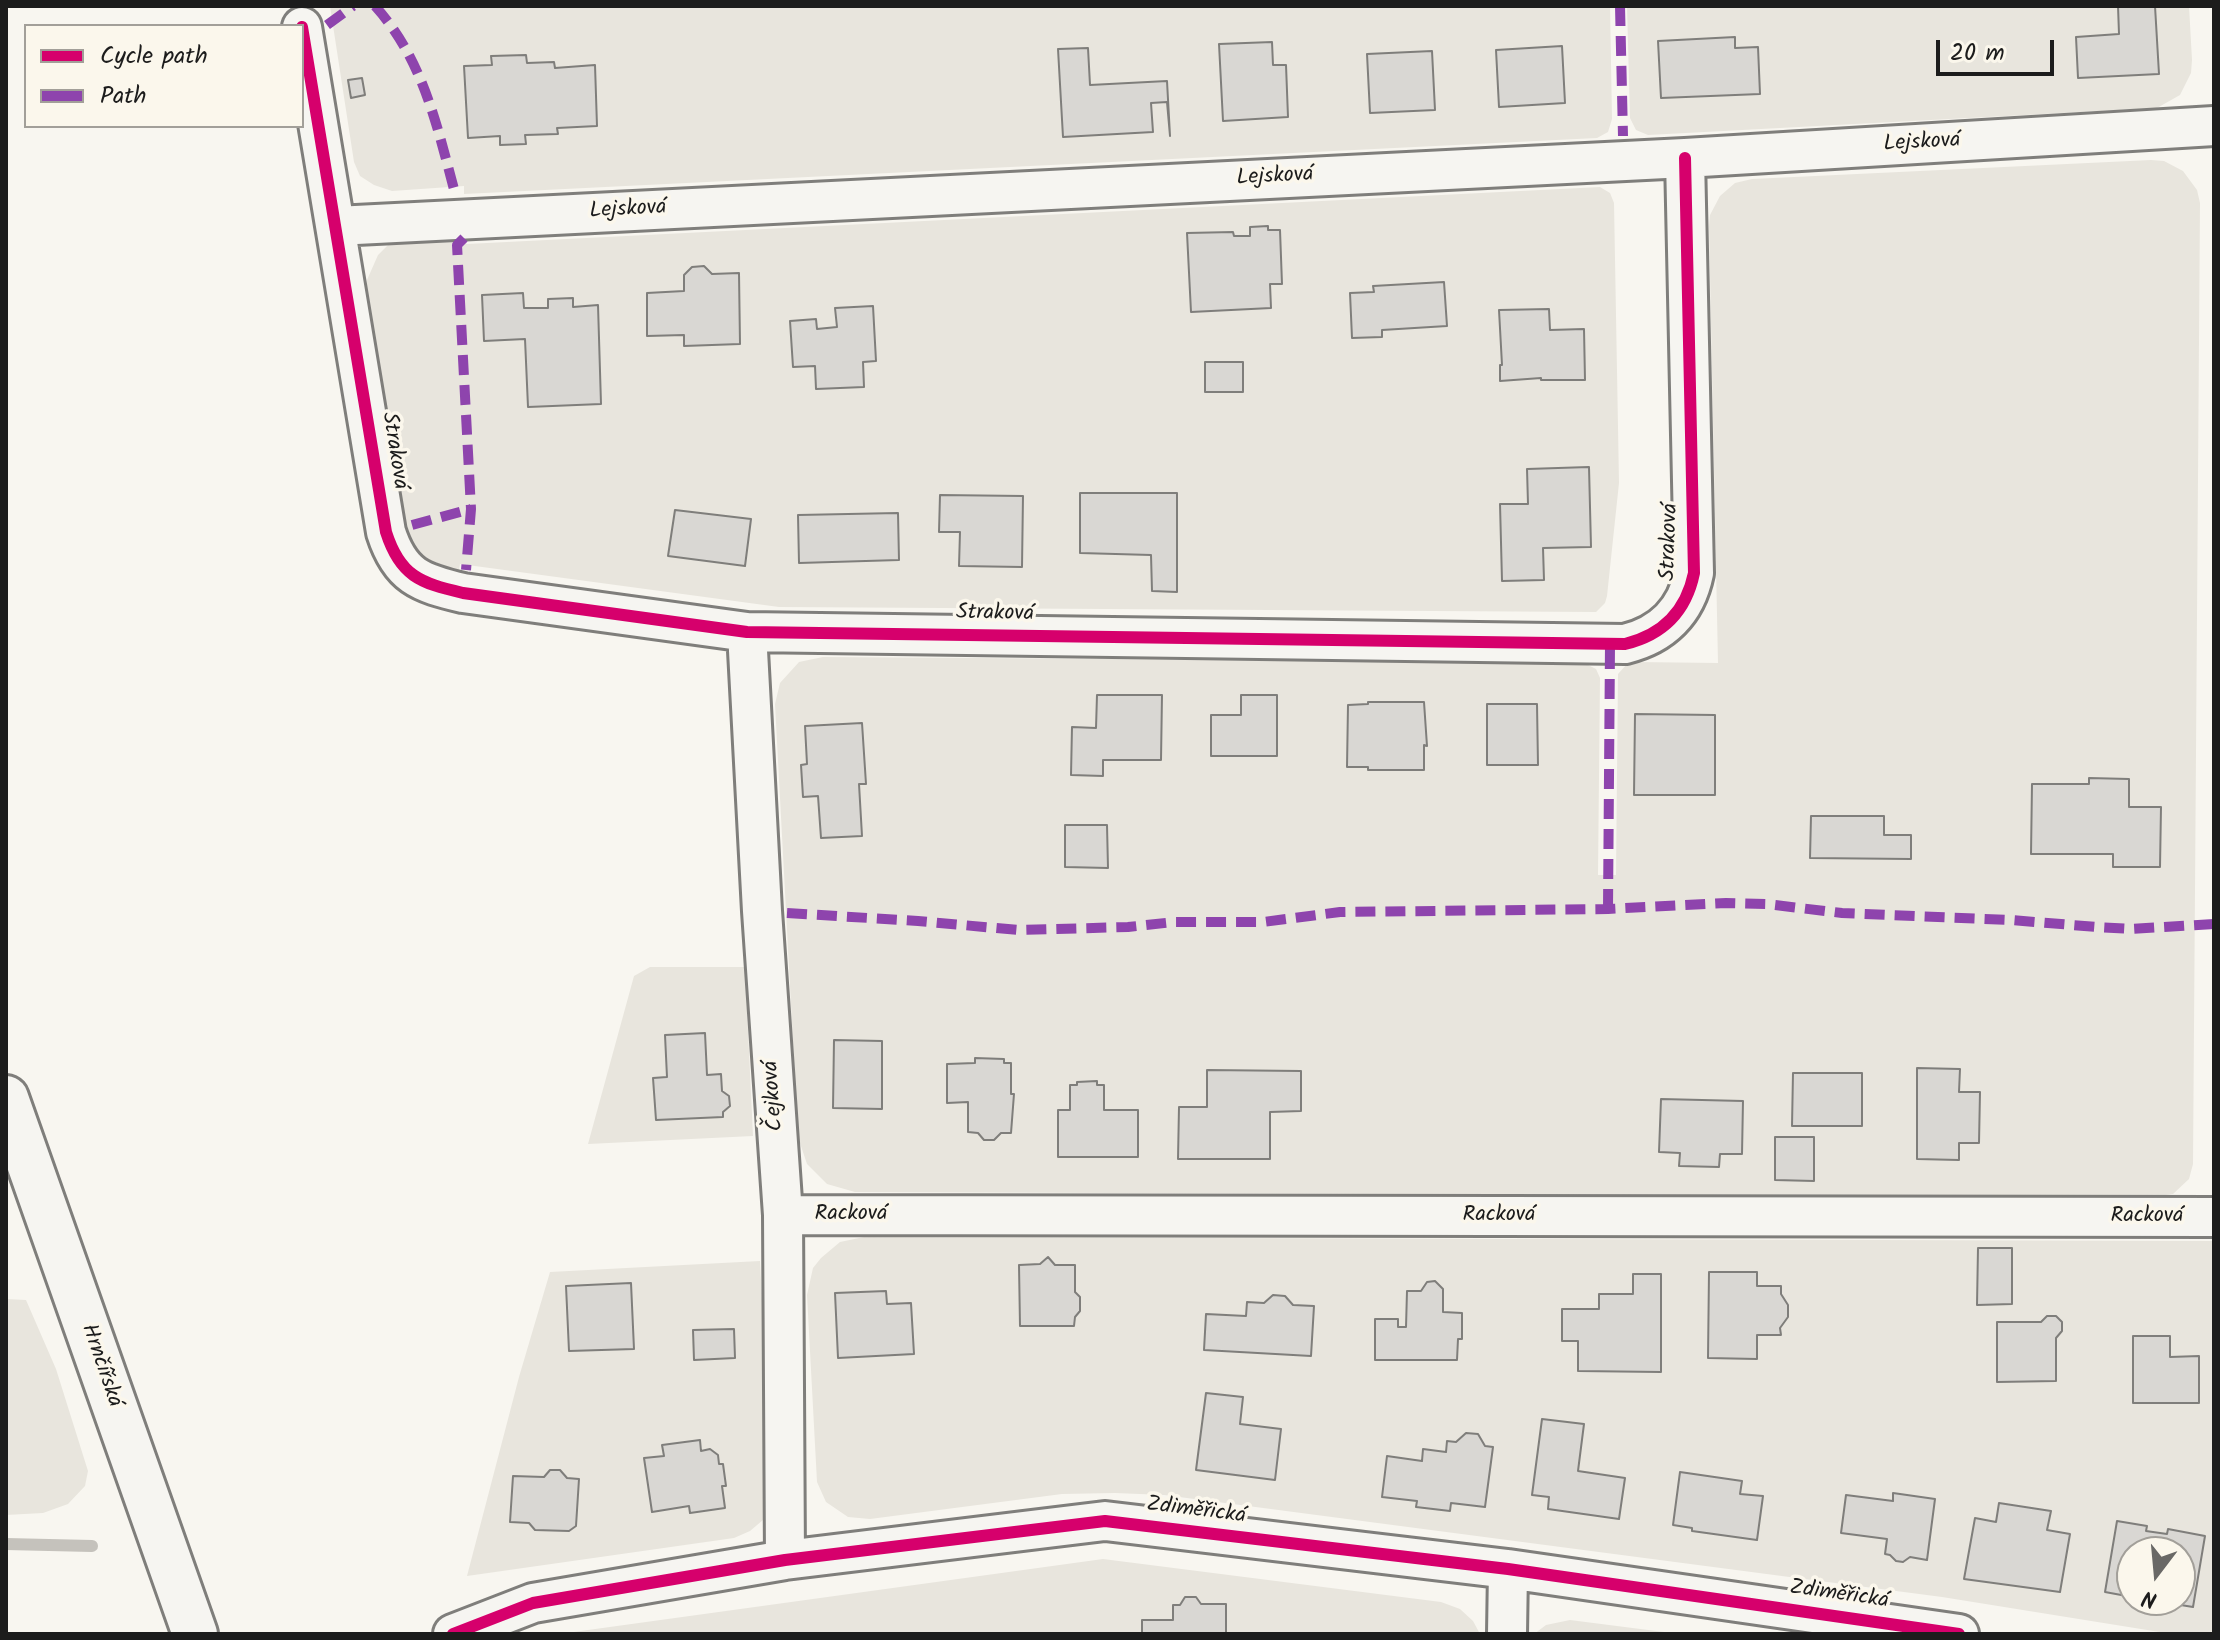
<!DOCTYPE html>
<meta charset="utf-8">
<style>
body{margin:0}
#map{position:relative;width:2220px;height:1640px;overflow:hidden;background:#f8f6f0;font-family:Kalam,sans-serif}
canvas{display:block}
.frame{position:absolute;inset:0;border:8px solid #1c1c1c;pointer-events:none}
.legend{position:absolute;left:24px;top:24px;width:280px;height:104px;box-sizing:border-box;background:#fbf7ec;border:2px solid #a29f99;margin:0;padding:10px 14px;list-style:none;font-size:24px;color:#1c1c1c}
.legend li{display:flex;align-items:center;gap:16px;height:40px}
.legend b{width:40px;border:2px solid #a29f99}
.north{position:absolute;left:2116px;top:1536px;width:80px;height:80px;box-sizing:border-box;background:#fbf7ec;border:2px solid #a29f99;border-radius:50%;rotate:196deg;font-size:22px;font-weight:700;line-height:32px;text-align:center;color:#1c1c1c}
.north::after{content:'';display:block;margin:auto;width:28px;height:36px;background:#696866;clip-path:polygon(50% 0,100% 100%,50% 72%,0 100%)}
.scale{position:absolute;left:1936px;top:40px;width:118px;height:36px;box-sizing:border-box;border:4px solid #1c1c1c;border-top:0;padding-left:10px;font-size:24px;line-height:28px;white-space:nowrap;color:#1c1c1c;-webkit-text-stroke:6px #fbf7ec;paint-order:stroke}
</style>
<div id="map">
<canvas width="2220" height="1640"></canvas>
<div class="frame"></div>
<ul class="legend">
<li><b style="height:10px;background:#d6006c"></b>Cycle path</li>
<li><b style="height:10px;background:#8e44ad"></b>Path</li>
</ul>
<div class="north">N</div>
<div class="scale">20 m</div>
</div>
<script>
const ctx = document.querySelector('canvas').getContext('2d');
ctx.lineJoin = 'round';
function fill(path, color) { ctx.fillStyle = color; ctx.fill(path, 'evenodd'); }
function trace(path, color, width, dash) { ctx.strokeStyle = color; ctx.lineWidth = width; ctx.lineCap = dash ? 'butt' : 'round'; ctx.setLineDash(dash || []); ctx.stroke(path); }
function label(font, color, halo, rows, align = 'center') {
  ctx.font = font + ' Kalam,sans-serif'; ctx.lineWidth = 7; ctx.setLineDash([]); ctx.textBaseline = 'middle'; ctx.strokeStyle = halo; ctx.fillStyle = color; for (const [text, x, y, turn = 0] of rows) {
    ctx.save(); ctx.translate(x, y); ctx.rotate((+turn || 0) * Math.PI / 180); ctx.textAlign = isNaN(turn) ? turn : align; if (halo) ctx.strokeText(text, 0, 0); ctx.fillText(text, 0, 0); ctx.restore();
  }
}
fill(new Path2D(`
 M330,6H1610L1612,119L1608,132L1597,138L464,194V186L392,191L374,185L360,176L354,162Z
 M1627,6H2189L2192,60L2191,73L2180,95L2157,108L1648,135L1636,130L1630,118Z
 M2151,160L2164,161L2183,171L2197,190L2200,203L2193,1164L2189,1179L2173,1194L2152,1197L855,1192L827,1184L807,1164L798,1137L775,704L780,683L799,662L823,657L1582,662L1596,669L1600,678L1598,875H1616L1618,674L1627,664L1635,662L1718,663L1709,226L1710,215L1720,196L1735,183L1752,179Z
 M1600,187L1610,193L1614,203L1619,483L1607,596L1605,603L1596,612L779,607L460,564L459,570L446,567L426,558L413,545L408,535L366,295L367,280L378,255L388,245L400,239L449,233L467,244Z
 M650,967H745L753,1136L588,1144L634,976Z
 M864,1237L2214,1241V1634H2172L1942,1597L1164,1495L1115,1493L1062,1494L870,1519L848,1517L826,1502L817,1482L807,1295L813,1268L821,1258L840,1242ZM2132,1552H2180V1600H2132Z
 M760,1261L772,1490L769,1511L763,1520L750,1531L734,1538L467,1576L519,1377L550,1272Z
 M6,1299L26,1300L56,1369L88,1471L85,1486L68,1504L43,1513L6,1515Z
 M1103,1559L1441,1602L1460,1609L1473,1621L1480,1634H559Z
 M1570,1620L1656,1631L1681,1634H1534L1546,1625Z`), '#e8e5dd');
trace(new Path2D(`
 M6,1544L92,1546`), '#c5c2bc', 12);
const building = new Path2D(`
 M2118,6H2155L2159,74L2078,78L2076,37L2119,34Z
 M1735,37V48L1758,47L1760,94L1661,98L1658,41Z
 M1272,42L1273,65H1286L1288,117L1223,121L1219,44Z
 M1562,46L1565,103L1499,107L1496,50Z
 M1088,48L1090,85L1167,81L1170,136L1167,102L1151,103L1153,132L1063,137L1058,49Z
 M1432,51L1435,110L1370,113L1367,54Z
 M526,55L527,63L554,62L555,68L595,65L597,126L557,128L558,134L525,135L526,144L500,145V136L468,138L464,66L492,65L491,56Z
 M362,78L365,95L351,98L348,80Z
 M1268,226V230H1280L1282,284H1270L1271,308L1191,312L1187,233L1233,232L1234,236H1250V227Z
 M704,266L712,274L739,273L740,344L684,346V335L647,336V293L684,291V275L692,267Z
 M1444,282L1447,326L1382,330V337L1352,338L1350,293L1374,292L1373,286Z
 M523,293L524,308H548V299L573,298V307L598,305L601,404L528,407L525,339L484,341L482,295Z
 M873,306L876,361L863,362L864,387L816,389L815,366L793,367L790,321L816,319L817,329L837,327L835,308Z
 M1549,309L1550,330L1584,329L1585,380H1541V378L1500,381V365H1502L1499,310Z
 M1205,362H1243V392H1205Z
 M1589,467L1591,547L1543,548L1544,580L1502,581L1500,504H1528L1527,469Z
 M1080,493H1177V592L1152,591L1151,555L1080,553Z
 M940,495L1023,496L1022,567L959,566L960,532H939Z
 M675,510L751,519L745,566L668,556Z
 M898,513L899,560L799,563L798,515Z
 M1097,695H1162L1161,760H1103V776L1071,775L1072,727L1096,728Z
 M1241,695H1277V756H1211V715H1241Z
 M1368,702H1424L1427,746L1424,745V770H1368V767H1347L1348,705L1368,704Z
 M1487,704H1537L1538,765H1487Z
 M1635,714L1715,715V795H1634Z
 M862,723L866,784H859L862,836L821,838L818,796L803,797L801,765L807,764L805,726Z
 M2089,778L2129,779V807H2161L2160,867H2113V854H2031L2032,784H2089Z
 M1811,816H1884V835H1911V859L1810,858Z
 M1065,825H1107L1108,868L1065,867Z
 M705,1033L707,1075L721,1074L722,1091L729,1096L730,1106L723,1112V1117L656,1120L653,1078L667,1077L665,1035Z
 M834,1040L882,1041V1109L833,1108Z
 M975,1058L1004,1059V1063H1011V1094H1014L1011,1133H1001L994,1140H984L978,1133L968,1132V1102L947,1103V1064L975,1063Z
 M1917,1068L1960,1069L1959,1092H1980L1979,1143H1959V1160L1917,1159Z
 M1207,1070L1301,1071V1111L1270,1112V1159H1178L1179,1107H1207Z
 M1793,1073H1862V1126H1792Z
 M1097,1081V1085H1104V1110H1138V1157H1058V1110H1070V1085H1077V1082Z
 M1661,1099L1743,1101L1742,1154H1720L1719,1167L1679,1166L1680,1153L1659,1152Z
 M1775,1137H1814V1181L1775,1180Z
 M1978,1248H2012V1304L1977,1305Z
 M1048,1257L1055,1265H1075V1292L1080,1297V1311L1075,1317L1074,1326H1020L1019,1265L1040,1264Z
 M1709,1272H1757V1286H1781V1294L1788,1305V1317L1780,1328L1781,1335H1757V1359L1708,1358Z
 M1633,1274H1661V1372L1578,1371V1341H1562V1309H1599V1294H1633Z
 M1435,1281L1443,1289V1312L1462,1313V1339H1458L1457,1360H1375V1319H1398V1327H1406L1407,1291H1421L1427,1282Z
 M631,1283L634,1349L569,1351L566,1286Z
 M886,1291L887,1304L911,1303L914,1354L838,1358L835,1293Z
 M1273,1295L1285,1296L1293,1305L1314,1306L1311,1356L1204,1350L1206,1314L1246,1316L1247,1302L1264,1303Z
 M2047,1316H2056L2062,1322V1331L2056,1338V1381L1997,1382V1322H2041Z
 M734,1329L735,1358L694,1360L693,1330Z
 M2133,1336H2170V1357L2199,1356V1403H2133Z
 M1206,1393L1243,1397L1240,1424L1281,1429L1275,1480L1196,1470Z
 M1542,1419L1584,1424L1578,1471L1625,1478L1619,1519L1548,1509L1549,1497L1532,1495Z
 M1466,1433L1478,1434L1485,1446L1493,1447L1485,1507L1451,1503L1450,1511L1416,1507L1417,1501L1382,1497L1387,1456L1422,1461L1423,1449L1446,1452L1447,1441L1456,1442Z
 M700,1440L701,1451L710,1449L718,1455L719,1464H723L726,1486H722L725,1508L690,1513L689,1506L652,1512L644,1458L664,1456L662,1445Z
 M550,1470H560L567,1478L579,1479L576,1526L569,1531L535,1530L529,1523L510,1522L513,1476L544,1477Z
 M1680,1472L1742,1481L1740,1494L1763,1496L1757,1540L1692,1531V1528L1673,1525Z
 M1893,1493L1935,1499L1927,1560L1910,1557L1903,1562L1896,1561L1890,1555L1885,1554L1887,1539L1841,1533L1846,1495L1893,1501Z
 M1999,1503L2051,1511L2047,1530L2070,1534L2060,1592L1964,1579L1975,1518L1996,1522Z
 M2117,1521L2147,1526L2146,1531L2167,1534L2168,1529L2205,1536L2193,1607L2156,1601L2180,1600V1552H2132V1597L2105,1592Z
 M1185,1597H1196L1201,1604H1226V1634H1142V1620H1173V1605H1180Z`);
fill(building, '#d9d7d3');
trace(building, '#7f7e7b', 2);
const street = new Path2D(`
 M302,27L386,532C400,576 420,583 463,593L747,632L1625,644C1662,635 1686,612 1694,573L1685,158
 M336,226L1685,158L2214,126
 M747,632L762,911L783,1215L785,1560
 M783,1215L2214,1217
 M453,1634L533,1603L785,1560L1105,1521L1508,1569L1959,1634
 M1507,1634L1508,1569`);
const secondary = new Path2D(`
 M6,1098L195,1634`);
trace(street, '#7f7e7b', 44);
trace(secondary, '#7f7e7b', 50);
trace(street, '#f6f5f1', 38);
trace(secondary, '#f6f5f1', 44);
trace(new Path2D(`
 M375,6C423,59 437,126 455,193
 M1620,6L1623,136
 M327,25L353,6
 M464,238L457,245L471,509L466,570
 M412,525L471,509
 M1608,909L1610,644
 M787,913L918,921L1018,930L1128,927L1174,922H1263L1340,912L1608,909L1726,903L1766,904L1842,913L2011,920L2097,927L2131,929L2214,924`), '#8e44ad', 10, [20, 10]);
trace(new Path2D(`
 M302,27L386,532C400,576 420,583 463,593L747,632L1625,644C1662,635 1686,612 1694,573L1685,158
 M453,1634L533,1603L785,1560L1105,1521L1508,1569L1959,1634`), '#d6006c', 12);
label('22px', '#1c1c1c', '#fbf7ec', [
 ["Lejsková",1922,144,-3],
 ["Lejsková",1275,178,-3],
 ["Lejsková",628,211,-3],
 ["Straková",393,451,81],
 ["Straková",1671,542,-88],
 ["Straková",995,615,1],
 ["Čejková",775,1096,-94],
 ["Racková",851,1215],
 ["Racková",1499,1216],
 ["Racková",2147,1217],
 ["Hrnčířská",100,1366,71],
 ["Zdiměřická",1196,1512,7],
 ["Zdiměřická",1839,1596,8]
]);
</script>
